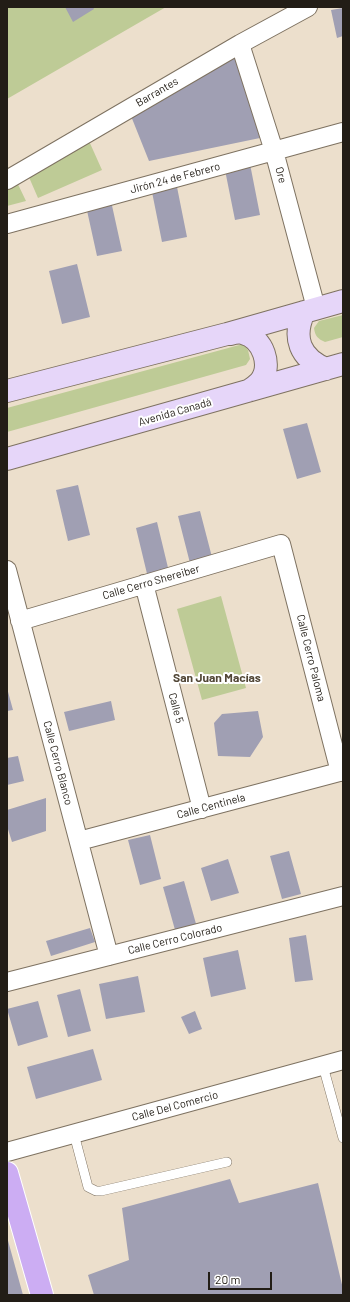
<!DOCTYPE html>
<meta charset="utf-8">
<style>
body{margin:0}
#map{position:relative;width:350px;height:1302px;overflow:hidden;background:#ecdfcc;font-family:Barlow,sans-serif}
canvas{display:block}
.frame{position:absolute;inset:0;border:8px solid #221d16;pointer-events:none}
.scale{position:absolute;left:208px;top:1272px;width:64px;height:18px;box-sizing:border-box;border:2px solid #221d16;border-top:0;padding-left:5px;font-size:12px;line-height:14px;white-space:nowrap;color:#221d16;-webkit-text-stroke:3px #fff;paint-order:stroke}
</style>
<div id="map">
<canvas width="350" height="1302"></canvas>
<div class="frame"></div>
<div class="scale">20 m</div>
</div>
<script>
const ctx = document.querySelector('canvas').getContext('2d');
ctx.lineJoin = 'round';
function fill(path, color) { ctx.fillStyle = color; ctx.fill(path, 'evenodd'); }
function trace(path, color, width, dash) { ctx.strokeStyle = color; ctx.lineWidth = width; ctx.lineCap = dash ? 'butt' : 'round'; ctx.setLineDash(dash || []); ctx.stroke(path); }
function label(font, color, halo, rows, align = 'center') {
  ctx.font = font + ' Barlow,sans-serif'; ctx.lineWidth = 4; ctx.setLineDash([]); ctx.textBaseline = 'middle'; ctx.strokeStyle = halo; ctx.fillStyle = color; for (const [text, x, y, turn = 0] of rows) {
    ctx.save(); ctx.translate(x, y); ctx.rotate((+turn || 0) * Math.PI / 180); ctx.textAlign = isNaN(turn) ? turn : align; if (halo) ctx.strokeText(text, 0, 0); ctx.fillText(text, 0, 0); ctx.restore();
  }
}
fill(new Path2D(`
 M7,7H166L7,99Z
 M89,141L102,170L38,198L25,168Z
 M14,176L26,201L7,206V180Z
 M343,315V337L325,342C318,339 315,336 314,328L319,321Z
 M243,344L248,350L250,359L246,365L7,432V408Z
 M221,596L246,688L202,700L177,609Z`), '#becb96');
fill(new Path2D(`
 M65,7H93L94,9L73,22Z
 M343,8V36L337,38L331,10Z
 M238,49L260,138L149,161L131,116Z
 M250,164L260,215L235,220L225,170Z
 M177,187L187,237L162,242L152,192Z
 M111,201L122,251L97,256L86,206Z
 M77,264L90,317L62,324L49,271Z
 M307,423L321,472L297,479L283,429Z
 M78,485L90,535L68,541L56,490Z
 M200,511L213,561L191,567L178,516Z
 M157,522L170,576L149,582L136,528Z
 M7,688L13,710L7,711Z
 M111,701L115,720L69,731L64,712Z
 M258,711L263,737L250,757L218,756L214,723L222,714Z
 M18,756L24,781L7,785V758Z
 M46,798V831L12,842L7,826V810Z
 M150,835L161,879L140,885L128,840Z
 M289,851L301,894L282,899L270,856Z
 M228,859L239,893L211,901L201,868Z
 M184,881L198,931L177,937L163,887Z
 M90,928L95,942L51,956L46,941Z
 M306,935L313,980L295,982L289,938Z
 M238,950L246,989L211,997L203,958Z
 M138,976L145,1012L106,1019L99,984Z
 M80,989L91,1031L68,1037L57,995Z
 M38,1001L48,1037L18,1046L7,1009Z
 M195,1011L202,1029L189,1034L181,1017Z
 M93,1049L102,1080L36,1099L27,1067Z
 M230,1179L239,1203L318,1183L343,1289V1295H94L88,1275L129,1260L122,1208Z
 M7,1237L23,1295H7Z`), '#a09fb3');
const service = new Path2D(`
 M323,1066L343,1138
 M74,1134L88,1187L96,1191H101L227,1162`);
const minor = new Path2D(`
 M240,44L274,151L316,308
 M7,180L240,44L308,7
 M7,224L343,132
 M7,570L109,956
 M144,584L202,809
 M20,621L281,544L340,772
 M79,841L343,771
 M7,982L343,896
 M7,1152L343,1060`);
const secondary = new Path2D(`
 M304,312C292,338 300,358 326,369
 M230,334C234,333 239,332 243,333C263,338 273,366 260,382C257,385 253,388 250,390
 M7,391L227,334L343,301
 M7,459L343,364`);
const primary = new Path2D(`
 M7,1173L42,1295`);
trace(service, '#7e7261', 10);
trace(minor, '#7e7261', 20);
trace(secondary, '#7e7261', 24);
trace(primary, '#fff', 24);
trace(service, '#fff', 9);
trace(minor, '#fff', 18);
trace(secondary, '#e6d6f9', 22);
trace(primary, '#ccadf3', 22);
label('11px', '#221d16', '#fff', [
 ["Barrantes",157,92,-30],
 ["Ore",281,175,75],
 ["Jirón 24 de Febrero",175,178,-15],
 ["Avenida Canadá",175,412,-16],
 ["Calle Cerro Shereiber",151,582,-16],
 ["Calle Cerro Paloma",311,658,76],
 ["Calle 5",176,708,75],
 ["Calle Cerro Blanco",58,763,75],
 ["Calle Centinela",211,806,-15],
 ["Calle Cerro Colorado",175,939,-14],
 ["Calle Del Comercio",175,1106,-15]
]);
label('bold 12px', '#514636', '#fff', [
 ["San Juan Macías",217,678]
]);
</script>
